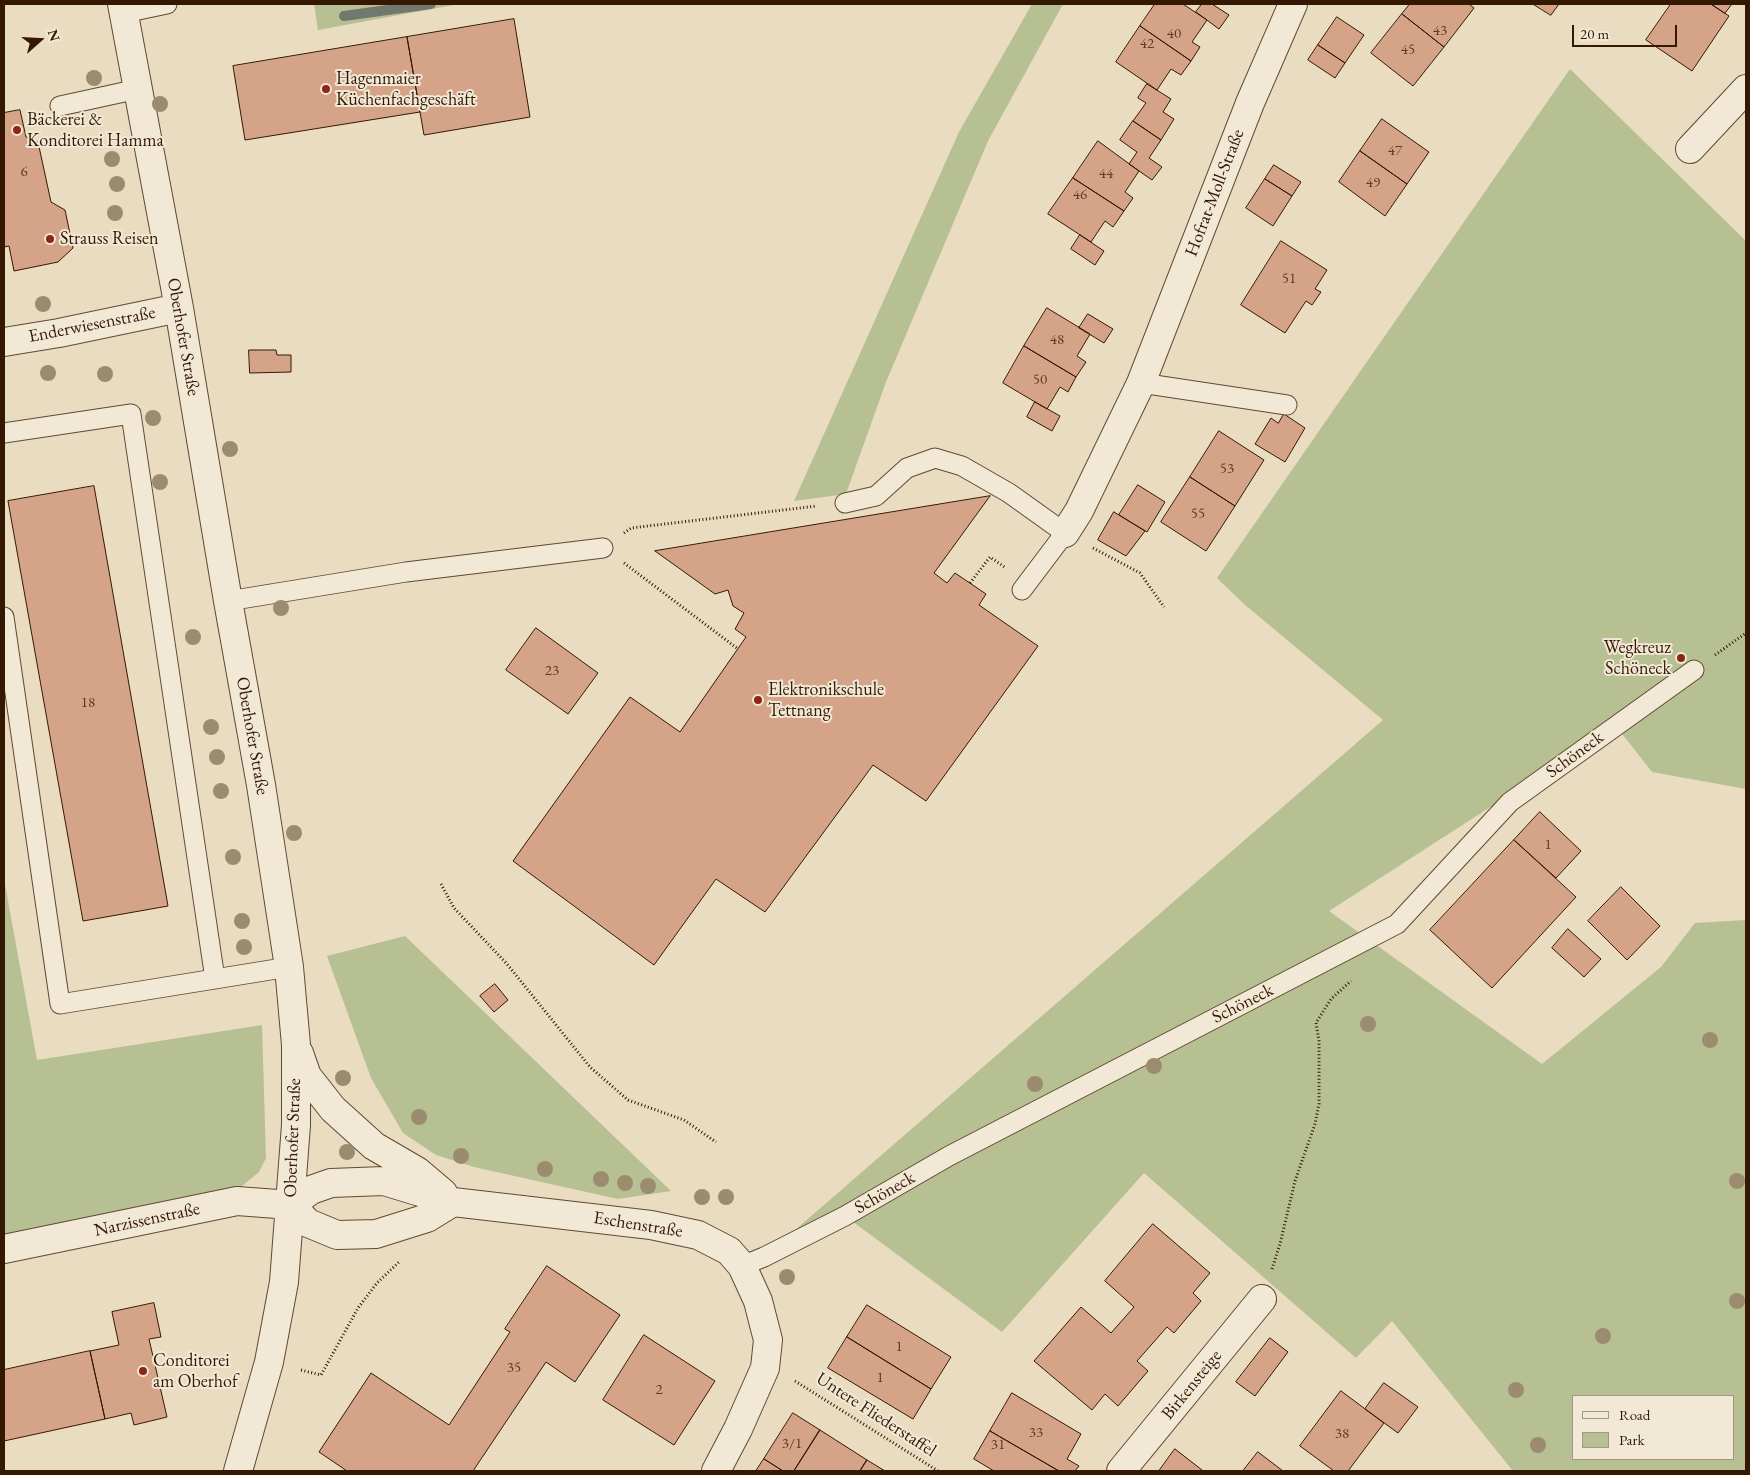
<!DOCTYPE html>
<meta charset="utf-8">
<style>
body{margin:0}
#map{position:relative;width:1750px;height:1475px;overflow:hidden;background:#e9dcc0;font-family:"EB Garamond",serif}
canvas{display:block}
.frame{position:absolute;inset:0;border:5px solid #351801;pointer-events:none}
.legend{position:absolute;left:1572px;top:1395px;width:162px;height:65px;box-sizing:border-box;background:#f1e8d6;border:1px solid #a69581;margin:0;padding:6px 9px;list-style:none;font-size:15px;color:#351801}
.legend li{display:flex;align-items:center;gap:10px;height:25px}
.legend b{width:25px;border:1px solid #a69581}
.north{position:absolute;left:15px;top:15px;width:50px;height:50px;-webkit-text-stroke:4px #f1e8d6;paint-order:stroke;rotate:71deg;font-size:14px;font-weight:700;line-height:20px;text-align:center;color:#351801}
.north::after{content:'';display:block;margin:auto;width:18px;height:22px;background:#351801;clip-path:polygon(50% 0,100% 100%,50% 72%,0 100%)}
.scale{position:absolute;left:1572px;top:25px;width:105px;height:22px;box-sizing:border-box;border:2px solid #351801;border-top:0;padding-left:6px;font-size:15px;line-height:18px;white-space:nowrap;color:#351801;-webkit-text-stroke:4px #f1e8d6;paint-order:stroke}
</style>
<div id="map">
<canvas width="1750" height="1475"></canvas>
<div class="frame"></div>
<ul class="legend">
<li><b style="height:6px;background:#f1e8d6"></b>Road</li>
<li><b style="height:14px;background:#b6c093"></b>Park</li>
</ul>
<div class="north">N</div>
<div class="scale">20 m</div>
</div>
<script>
const ctx = document.querySelector('canvas').getContext('2d');
ctx.lineJoin = 'round';
function fill(path, color) { ctx.fillStyle = color; ctx.fill(path, 'evenodd'); }
function trace(path, color, width, dash) { ctx.strokeStyle = color; ctx.lineWidth = width; ctx.lineCap = dash ? 'butt' : 'round'; ctx.setLineDash(dash || []); ctx.stroke(path); }
function label(font, color, halo, rows, align = 'center') {
  ctx.font = font + ' "EB Garamond",serif'; ctx.lineWidth = 4; ctx.setLineDash([]); ctx.textBaseline = 'middle'; ctx.strokeStyle = halo; ctx.fillStyle = color; for (const [text, x, y, turn = 0] of rows) {
    ctx.save(); ctx.translate(x, y); ctx.rotate((+turn || 0) * Math.PI / 180); ctx.textAlign = isNaN(turn) ? turn : align; if (halo) ctx.strokeText(text, 0, 0); ctx.fillText(text, 0, 0); ctx.restore();
  }
}
fill(new Path2D(`
 M314,4H459L318,30Z
 M1032,4H1063L988,141L886,382L846,494L794,501L959,132Z
 M1570,69L1746,241V789L1652,772L1616,726L1329,911L1542,1064L1661,967L1695,923L1746,920V1471H1513L1392,1321L1356,1358L1144,1173L1002,1332L845,1216L764,1257L1383,720L1244,604L1217,578ZM1574,1396H1734V1459H1574Z
 M4,879L37,1060L262,1025L266,1158L259,1172L235,1192L4,1237Z
 M405,936L671,1191L618,1199L474,1167L436,1155L403,1133L371,1078L327,956Z`), '#b6c093');
trace(new Path2D(`
 M344,16L431,4`), '#71796f', 10);
const building = new Path2D(`
 M1155,4H1183L1207,20L1192,42L1200,47L1191,61L1140,26Z
 M1202,4H1212L1229,15L1219,29L1196,12Z
 M1410,4H1469L1474,8L1444,47L1402,14Z
 M1533,4H1559L1551,15Z
 M1671,4H1711L1729,16L1692,71L1646,40Z
 M1711,4H1732L1725,13Z
 M1402,14L1444,47L1413,86L1371,53Z
 M1337,17L1364,35L1345,63L1318,45Z
 M514,19L530,117L424,135L407,37Z
 M1140,26L1191,61L1181,75L1171,69L1157,90L1116,62Z
 M407,37L420,112L245,140L233,66Z
 M1318,45L1345,63L1335,78L1308,60Z
 M1147,84L1171,99L1163,112L1174,119L1161,140L1133,121L1146,103L1138,98Z
 M20,110L26,137L38,142L51,202L65,210L73,248L58,262L14,271L9,246L4,247V113Z
 M1382,119L1429,152L1407,184L1360,151Z
 M1133,121L1161,140L1149,158L1162,167L1152,180L1129,164L1137,152L1120,140Z
 M1098,141L1139,171L1125,192L1133,198L1124,211L1073,178Z
 M1360,151L1407,184L1385,216L1339,182Z
 M1274,165L1301,182L1292,196L1265,179Z
 M1073,178L1124,211L1113,227L1105,221L1091,242L1048,214Z
 M1265,179L1292,196L1273,226L1246,208Z
 M1080,235L1104,251L1095,265L1071,249Z
 M1281,241L1327,270L1315,289L1321,292L1312,305L1306,301L1285,333L1241,305Z
 M1047,308L1090,334L1077,356L1086,362L1076,377L1024,346Z
 M1088,314L1113,329L1104,343L1079,328Z
 M1024,346L1076,377L1068,392L1060,387L1047,409L1003,383Z
 M249,350H276L277,355H291V372L250,373Z
 M1035,402L1060,416L1052,431L1027,417Z
 M1284,414L1305,428L1285,462L1255,444L1271,418L1278,423Z
 M1219,431L1264,460L1235,506L1190,477Z
 M1190,477L1235,506L1206,551L1161,522Z
 M1138,485L1165,502L1147,532L1119,515Z
 M94,486L168,906L83,921L8,501Z
 M990,496L934,573L947,583L955,573L986,594L979,605L1038,646L926,801L873,765L765,912L716,879L654,965L513,861L630,697L680,732L746,637L735,629L744,613L733,606L728,590L715,594L655,551Z
 M1114,512L1145,531L1126,556L1098,540Z
 M536,628L598,673L568,714L506,670Z
 M1540,812L1581,851L1556,878L1514,840Z
 M1514,840L1576,897L1492,988L1430,930Z
 M1621,887L1660,926L1627,960L1588,921Z
 M1568,929L1601,959L1584,977L1552,948Z
 M495,984L508,1000L494,1012L480,996Z
 M1153,1224L1210,1273L1193,1293L1201,1301L1174,1333L1167,1327L1137,1361L1148,1371L1118,1406L1105,1394L1092,1410L1034,1361L1081,1307L1111,1333L1134,1307L1105,1281Z
 M547,1266L620,1315L575,1382L546,1362L473,1471H347L319,1452L371,1373L449,1425L510,1332L505,1329Z
 M154,1303L161,1337L149,1339L167,1417L134,1425L131,1413L105,1419L90,1351L119,1345L112,1312Z
 M867,1305L951,1357L931,1389L847,1337Z
 M644,1335L715,1381L674,1445L603,1400Z
 M847,1337L931,1389L913,1419L828,1368Z
 M1270,1338L1288,1352L1255,1396L1236,1382Z
 M90,1351L105,1419L4,1441V1370Z
 M1384,1383L1418,1407L1398,1433L1365,1409Z
 M1341,1391L1384,1423L1348,1471H1334L1300,1446Z
 M1012,1393L1081,1434L1067,1459L1079,1466L1075,1471H1059L990,1431Z
 M793,1413L820,1430L794,1471H783L764,1459Z
 M820,1430L867,1460L860,1471H794Z
 M990,1431L1059,1471H994L974,1459Z
 M1175,1449L1202,1470L1201,1471H1159Z
 M1258,1452L1283,1471H1243Z
 M764,1459L783,1471H756Z
 M867,1460L885,1471H860Z`);
fill(building, '#d5a488');
trace(building, '#351801', 1);
const lane = new Path2D(`
 M124,13L167,4
 M60,106L138,89
 M1141,383L1287,405
 M4,433L131,414L215,979
 M845,503L876,496L907,468L935,458L962,466L1009,493L1065,533L1022,590
 M228,601L406,572L603,548
 M4,617L60,1004L289,967
 M742,1266L764,1257L845,1216L949,1156L1397,924L1510,802L1694,670`);
const street = new Path2D(`
 M122,4L179,308L228,601L261,785L289,967L296,1045V1125L284,1282L269,1362L238,1471
 M1690,149L1746,89
 M4,342L59,333L179,308
 M1065,533L1079,511L1141,383L1250,103L1293,4
 M299,1053L307,1076L333,1109L374,1146L417,1171L443,1193
 M291,1205L311,1190L331,1183L384,1181L453,1202L651,1225L698,1235L729,1251L742,1266L758,1301L768,1340L765,1368L738,1429L716,1471
 M291,1205L308,1223L337,1235L376,1234L427,1218L453,1202
 M4,1249L237,1201L291,1205
 M1121,1471L1262,1299`);
trace(lane, '#624931', 21);
trace(street, '#624931', 30);
trace(new Path2D(`
 M624,533L631,528L817,506
 M1093,548L1140,573L1164,607
 M624,563L738,649
 M970,583L990,557L1006,568
 M1715,655L1746,633
 M441,884L454,908L507,964L590,1067L628,1100L684,1120L716,1142
 M1272,1269L1280,1244L1295,1181L1315,1124L1319,1104V1041L1316,1023L1331,999L1351,981
 M301,1370L321,1375L358,1308L377,1283L399,1262
 M795,1381L938,1471`), '#351801', 3, [1, 2.5]);
trace(lane, '#f1e8d6', 19);
trace(street, '#f1e8d6', 28);
ctx.fillStyle = '#9b8c6f';
for (const [x, y] of [
 [94,78],
 [160,104],
 [112,159],
 [117,184],
 [115,213],
 [43,304],
 [48,373],
 [105,374],
 [153,418],
 [230,449],
 [160,482],
 [281,608],
 [193,637],
 [211,727],
 [217,757],
 [221,791],
 [294,833],
 [233,857],
 [242,921],
 [244,947],
 [1368,1024],
 [1710,1040],
 [1154,1066],
 [343,1078],
 [1035,1084],
 [419,1117],
 [347,1152],
 [461,1156],
 [545,1169],
 [601,1179],
 [1737,1181],
 [625,1183],
 [648,1186],
 [702,1197],
 [726,1197],
 [787,1277],
 [1737,1301],
 [1603,1336],
 [1516,1390],
 [1538,1445]
]) { ctx.beginPath(); ctx.arc(x, y, 8, 0, 2 * Math.PI); ctx.fill(); }
for (const [x, y, r, color] of [
 [326,89,5,"#8f2418"],
 [17,130,5,"#8f2418"],
 [50,239,5,"#8f2418"],
 [1681,658,5,"#8f2418"],
 [758,700,5,"#8f2418"],
 [143,1371,5,"#8f2418"]
]) { const dot = new Path2D(); dot.arc(x, y, r, 0, 2 * Math.PI); ctx.fillStyle = color; ctx.fill(dot); trace(dot, '#f1e8d6', 2); }
label('15px', '#5d3b23', null, [
 ["43",1440,31],
 ["40",1174,34],
 ["42",1147,44],
 ["45",1408,50],
 ["47",1395,151],
 ["6",24,172],
 ["44",1106,174],
 ["49",1373,183],
 ["46",1080,195],
 ["51",1289,279],
 ["48",1057,340],
 ["50",1040,380],
 ["53",1227,469],
 ["55",1198,514],
 ["23",552,671],
 ["18",88,703],
 ["1",1548,845],
 ["1",899,1347],
 ["35",514,1368],
 ["1",880,1378],
 ["2",659,1390],
 ["33",1036,1433],
 ["38",1342,1434],
 ["3/1",792,1444],
 ["31",998,1445]
]);
label('18px', '#351801', '#f1e8d6', [
 ["Hagenmaier",336,79],
 ["Küchenfachgeschäft",336,100],
 ["Bäckerei &",27,120],
 ["Konditorei Hamma",27,141],
 ["Strauss Reisen",60,239],
 ["Wegkreuz",1671,648,"right"],
 ["Schöneck",1671,669,"right"],
 ["Elektronikschule",768,690],
 ["Tettnang",768,711],
 ["Conditorei",153,1361],
 ["am Oberhof",153,1382]
], 'left');
label('18px', '#351801', '#f1e8d6', [
 ["Hofrat-Moll-Straße",1215,193,-69],
 ["Enderwiesenstraße",92,325,-11],
 ["Oberhofer Straße",183,337,80],
 ["Oberhofer Straße",252,736,80],
 ["Schöneck",1575,755,-36],
 ["Schöneck",1243,1004,-27],
 ["Oberhofer Straße",293,1138,-88],
 ["Schöneck",885,1193,-30],
 ["Narzissenstraße",147,1220,-12],
 ["Eschenstraße",638,1225,9],
 ["Birkensteige",1192,1385,-51],
 ["Untere Fliederstaffel",876,1415,33]
]);
</script>
